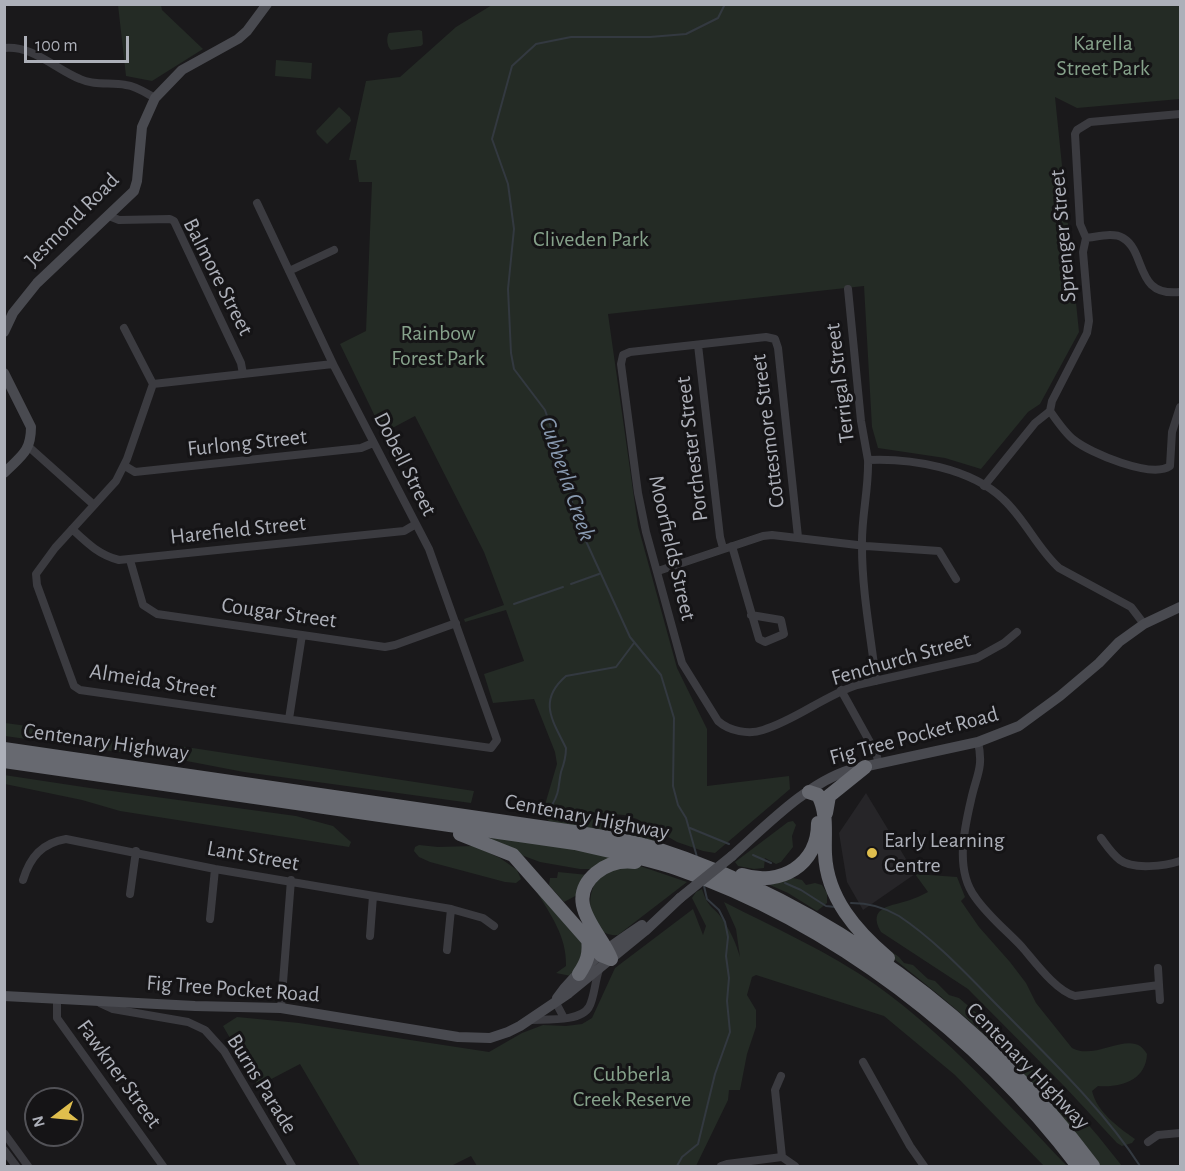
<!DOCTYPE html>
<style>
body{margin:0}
#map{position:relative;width:1185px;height:1171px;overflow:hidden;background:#1a191b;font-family:"Alegreya Sans",sans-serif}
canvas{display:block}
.frame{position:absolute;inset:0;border:6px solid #adb0b9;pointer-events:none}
.north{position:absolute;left:24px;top:1087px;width:60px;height:60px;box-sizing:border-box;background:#151416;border:2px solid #525257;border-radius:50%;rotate:254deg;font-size:16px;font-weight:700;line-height:24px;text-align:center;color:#adb0b9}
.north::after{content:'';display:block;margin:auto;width:21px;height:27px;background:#dfbe4d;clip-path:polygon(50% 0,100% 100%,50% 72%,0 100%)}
.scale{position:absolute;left:24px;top:36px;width:105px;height:27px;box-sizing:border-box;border:3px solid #adb0b9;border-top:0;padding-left:8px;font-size:18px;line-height:21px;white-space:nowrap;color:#adb0b9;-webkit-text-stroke:4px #151416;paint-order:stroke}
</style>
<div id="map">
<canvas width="1185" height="1171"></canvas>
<div class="frame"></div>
<div class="north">N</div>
<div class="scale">100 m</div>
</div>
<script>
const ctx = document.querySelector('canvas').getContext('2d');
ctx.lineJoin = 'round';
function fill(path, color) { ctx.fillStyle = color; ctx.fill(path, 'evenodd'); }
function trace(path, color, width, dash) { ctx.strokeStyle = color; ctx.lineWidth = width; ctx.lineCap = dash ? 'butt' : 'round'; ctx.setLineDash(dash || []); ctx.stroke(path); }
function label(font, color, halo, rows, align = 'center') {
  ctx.font = font + ' "Alegreya Sans",sans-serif'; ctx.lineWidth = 6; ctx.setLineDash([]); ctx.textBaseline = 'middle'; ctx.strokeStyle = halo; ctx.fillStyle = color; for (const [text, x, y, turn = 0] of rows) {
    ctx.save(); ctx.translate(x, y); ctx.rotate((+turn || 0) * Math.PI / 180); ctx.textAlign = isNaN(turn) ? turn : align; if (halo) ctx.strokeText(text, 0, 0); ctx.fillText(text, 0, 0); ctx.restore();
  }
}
fill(new Path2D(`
 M866,793L915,874L863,910L847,882L839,833Z`), '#262528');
fill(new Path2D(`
 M118,5H161L162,10L203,49L152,81L126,76Z
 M492,5H1180V99L1077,108L1055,97L1079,332L1040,404L1028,412L981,469L945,458L878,448L872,427L864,286L608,314L638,526L677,668L707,729V786L789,776L790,789L715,853L703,851L677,842L637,819L624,815L544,808L557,764L555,752L534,699L493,703L484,674L524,661L506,610L465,622L464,619L504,605L484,552L415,416L383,433L340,344L366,331L372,182H359L356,160H349L366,81L400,77L456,27Z
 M419,30L422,31L423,44L421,46L391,50C387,47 386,37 389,33Z
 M276,60L312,63L311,79L275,76Z
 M339,107L350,117L351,121L327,144L317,134L316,131Z
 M5,723L186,747L474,791L471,803L244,772L150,754H133L5,736Z
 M4,775L90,788L296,816L333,826L351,842L349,847L120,811L82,800L5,784Z
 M548,816L630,822L660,838L662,842L549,821L544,817Z
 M793,821L796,825L792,836L793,847L781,862L776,864L765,858L764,868L754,869L738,866L735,862L788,822Z
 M489,836L576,848L618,857L594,869H580L540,862L516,853L488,840Z
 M419,845L438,847L474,846L500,858L517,870L521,879L516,883L505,882L430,862L419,857L414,851L415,847Z
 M637,865L687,882L618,935C587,938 581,888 605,872C612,867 628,867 637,865Z
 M558,872L588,875L579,894L564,902L549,885L550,878H557Z
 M915,874L957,877L965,897L961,901L979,927L1010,962L1026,983L1036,1003L1072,1048C1093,1060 1124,1035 1140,1046C1143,1048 1145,1051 1147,1054C1146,1080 1121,1088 1098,1086L1092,1091C1097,1112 1118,1127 1135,1139L1132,1143L1122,1146L1117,1143L1065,1087L968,989L881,932C866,906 893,906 910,900C916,898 922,895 928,892Z
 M793,878L802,880L806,885L815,883L822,885L827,893V903L817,911L788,893L770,885Z
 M535,889L581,937L586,950L571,976L556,973L566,966C567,936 550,914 535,889Z
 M702,889C708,909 714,906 724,921C731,933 736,943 740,957L736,929L724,902C775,928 829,952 876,985C947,1036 1007,1103 1067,1166H1044L955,1075L884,1016L756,975L752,977L747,995L756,1010V1027L747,1054L740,1090H729L728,1100L696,1166H477L471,1156L451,1166H360L300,1064L258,1086L223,1026L237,1017L299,1023L489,1052L522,1033L543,1025L566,1026L582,1024L592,1018L615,968L693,909L703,935L706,926L692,898L696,892Z
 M885,947L899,957L904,963L913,965L928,979L935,981L949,995L959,998L986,1021L1064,1097L1098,1136L1122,1166H1099C1065,1126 1033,1082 995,1045C960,1010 921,981 883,950Z`), '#242b25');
trace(new Path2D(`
 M571,584L599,574
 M514,604L563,587
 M552,805C560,792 558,786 561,772C564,764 566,758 566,748C553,721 537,701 566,676L616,667L634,643
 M690,828L729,844
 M753,855L771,863
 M697,857L686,818L678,805L673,786L674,718L661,675L630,637L574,515L569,481L545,410L514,369L511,353L508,289L514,229L508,184L492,139L512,66L536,44L571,37H650L686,34L718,18L725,4
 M785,883L801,890L826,906L835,907
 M851,903C868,903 884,907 899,916C938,942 971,979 1004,1012C1051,1060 1103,1109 1140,1166
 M677,1166L682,1157L698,1144L715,1074L730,1032L727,1001L729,978L726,956L728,937L725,922L719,910L707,899L704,886`), '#333940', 2);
trace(new Path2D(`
 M4,48C33,45 55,69 80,79C95,86 110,82 126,85C136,86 146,93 155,98
 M109,216L119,220L170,219L174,221L241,363L243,374
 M1086,238C1097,237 1113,232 1123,238C1147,252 1134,297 1180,292
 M289,271L334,250
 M848,289L861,421L868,460C911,458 971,468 1003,499C1025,519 1037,548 1059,568L1131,607L1144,624
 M124,328L153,384L127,459L116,481L55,548L36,574L37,585L74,686L80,690L491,748L497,740L429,549L333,364L257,203
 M698,345L720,537L723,548
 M153,384L333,364
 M1050,411C1057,421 1065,433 1074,440C1090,453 1152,479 1170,466L1172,432L1180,407
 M29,447L94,505
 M868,460C869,489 861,518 862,547C862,592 871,637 876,681
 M125,466L135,472L361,448L373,443
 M984,486L1035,423L1050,411L1052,401L1087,333L1089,321L1083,252L1086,238L1080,224L1075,134L1077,130L1090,122L1180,114
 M72,529C87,543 99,555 119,560L404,531L416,524
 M798,537L778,348L775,339L766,337L630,352L623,355L621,364L638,493L646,532L682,663L718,721C729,731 749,735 763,730C796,720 824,696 857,685L977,658L1004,643L1017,632
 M732,546L759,639L765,642L784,634L781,620L751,615
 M130,560L143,605L157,614L385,647L395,645L456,623
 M658,571L763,536L772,535L866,546L939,551L956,579
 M841,690L876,753L879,764
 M289,719L302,635
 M978,742C984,768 976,776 971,800C964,830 955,870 975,897C988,916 1007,931 1022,947C1035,962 1056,991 1075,996L1159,985L1158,968
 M1101,838C1107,846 1112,854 1120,860C1133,870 1165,866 1180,861
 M23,880C30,857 42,843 66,839L215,869L451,909L483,918L494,926
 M130,894L136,851
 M210,919L215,869
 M370,936L373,896
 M447,950L451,909
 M1159,985L1160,1000
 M57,998V1018L163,1166
 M555,1001L564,1018
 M100,1003L113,1009L188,1022L205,1030L224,1051L292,1166
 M281,1008L291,880
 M530,1020C545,1019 581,1022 589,1007C594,999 595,981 599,970
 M863,1062L910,1146L924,1166
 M781,1076L775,1090L782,1157
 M4,1133L28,1166
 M1148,1142L1158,1135L1180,1133
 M4,1150L16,1166
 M782,1157L795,1166
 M721,1166L727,1164L782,1157`), '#3b3b40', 8);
trace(new Path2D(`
 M4,332L13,313L37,283L134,191L137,181L142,127L155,98L182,70L238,39L247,31L267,4
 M4,373L31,427C31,452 21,456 4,473
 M732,856C766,826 806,784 849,770L978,742L1019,726L1060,696L1099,663L1119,642L1144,624L1180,607
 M4,996L195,1006L281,1008L458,1037L490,1038L508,1032L520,1026L569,993L645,931L680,898
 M557,998C578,968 612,945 642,925`), '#494a50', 10);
trace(new Path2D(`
 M4,749L574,832C600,836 628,840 654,848C828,904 984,1020 1093,1166
 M4,761L575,843C609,851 643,857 676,868C833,922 979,1035 1078,1166
 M809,792L818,795C828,813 824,834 825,854C827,898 856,931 888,958
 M826,813L829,796L865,767
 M460,834L513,855L601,955L611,959
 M742,875C780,887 818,865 818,823
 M611,959C601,932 562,902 596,873C607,864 620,860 635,862
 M579,974C587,962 590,954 588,939`), '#676970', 14);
trace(new Path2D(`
 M680,898L732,856`), '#494a50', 10);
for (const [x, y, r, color] of [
 [872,853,6,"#dfbe4d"]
]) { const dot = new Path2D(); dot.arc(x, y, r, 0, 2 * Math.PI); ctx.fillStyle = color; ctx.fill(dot); trace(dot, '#151416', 2); }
label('22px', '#86a28b', '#151416', [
 ["Karella",1103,43],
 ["Street Park",1103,68],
 ["Cliveden Park",591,239],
 ["Rainbow",438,333],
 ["Forest Park",438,358],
 ["Cubberla",632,1074],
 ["Creek Reserve",632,1099]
]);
label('22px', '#adb0b9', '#151416', [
 ["Jesmond Road",72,220,-45],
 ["Sprenger Street",1063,236,-95],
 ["Balmore Street",218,277,63],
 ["Terrigal Street",840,383,-97],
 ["Cottesmore Street",768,431,-97],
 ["Furlong Street",247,443,-6],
 ["Porchester Street",692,449,-97],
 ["Dobell Street",405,464,63],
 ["Harefield Street",238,530,-6],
 ["Moorfields Street",672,548,77],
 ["Cougar Street",279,613,8],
 ["Fenchurch Street",901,659,-16],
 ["Almeida Street",153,681,9],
 ["Fig Tree Pocket Road",914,736,-15],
 ["Centenary Highway",106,742,8],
 ["Centenary Highway",587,817,11],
 ["Lant Street",253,856,10],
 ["Fig Tree Pocket Road",233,989,4],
 ["Centenary Highway",1028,1066,46],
 ["Fawkner Street",119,1074,54],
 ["Burns Parade",262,1084,58]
]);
label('22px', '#adb0b9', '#151416', [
 ["Early Learning",884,840],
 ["Centre",884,865]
], 'left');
label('italic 24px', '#8899b0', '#151416', [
 ["Cubberla Creek",567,479,71]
]);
</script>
